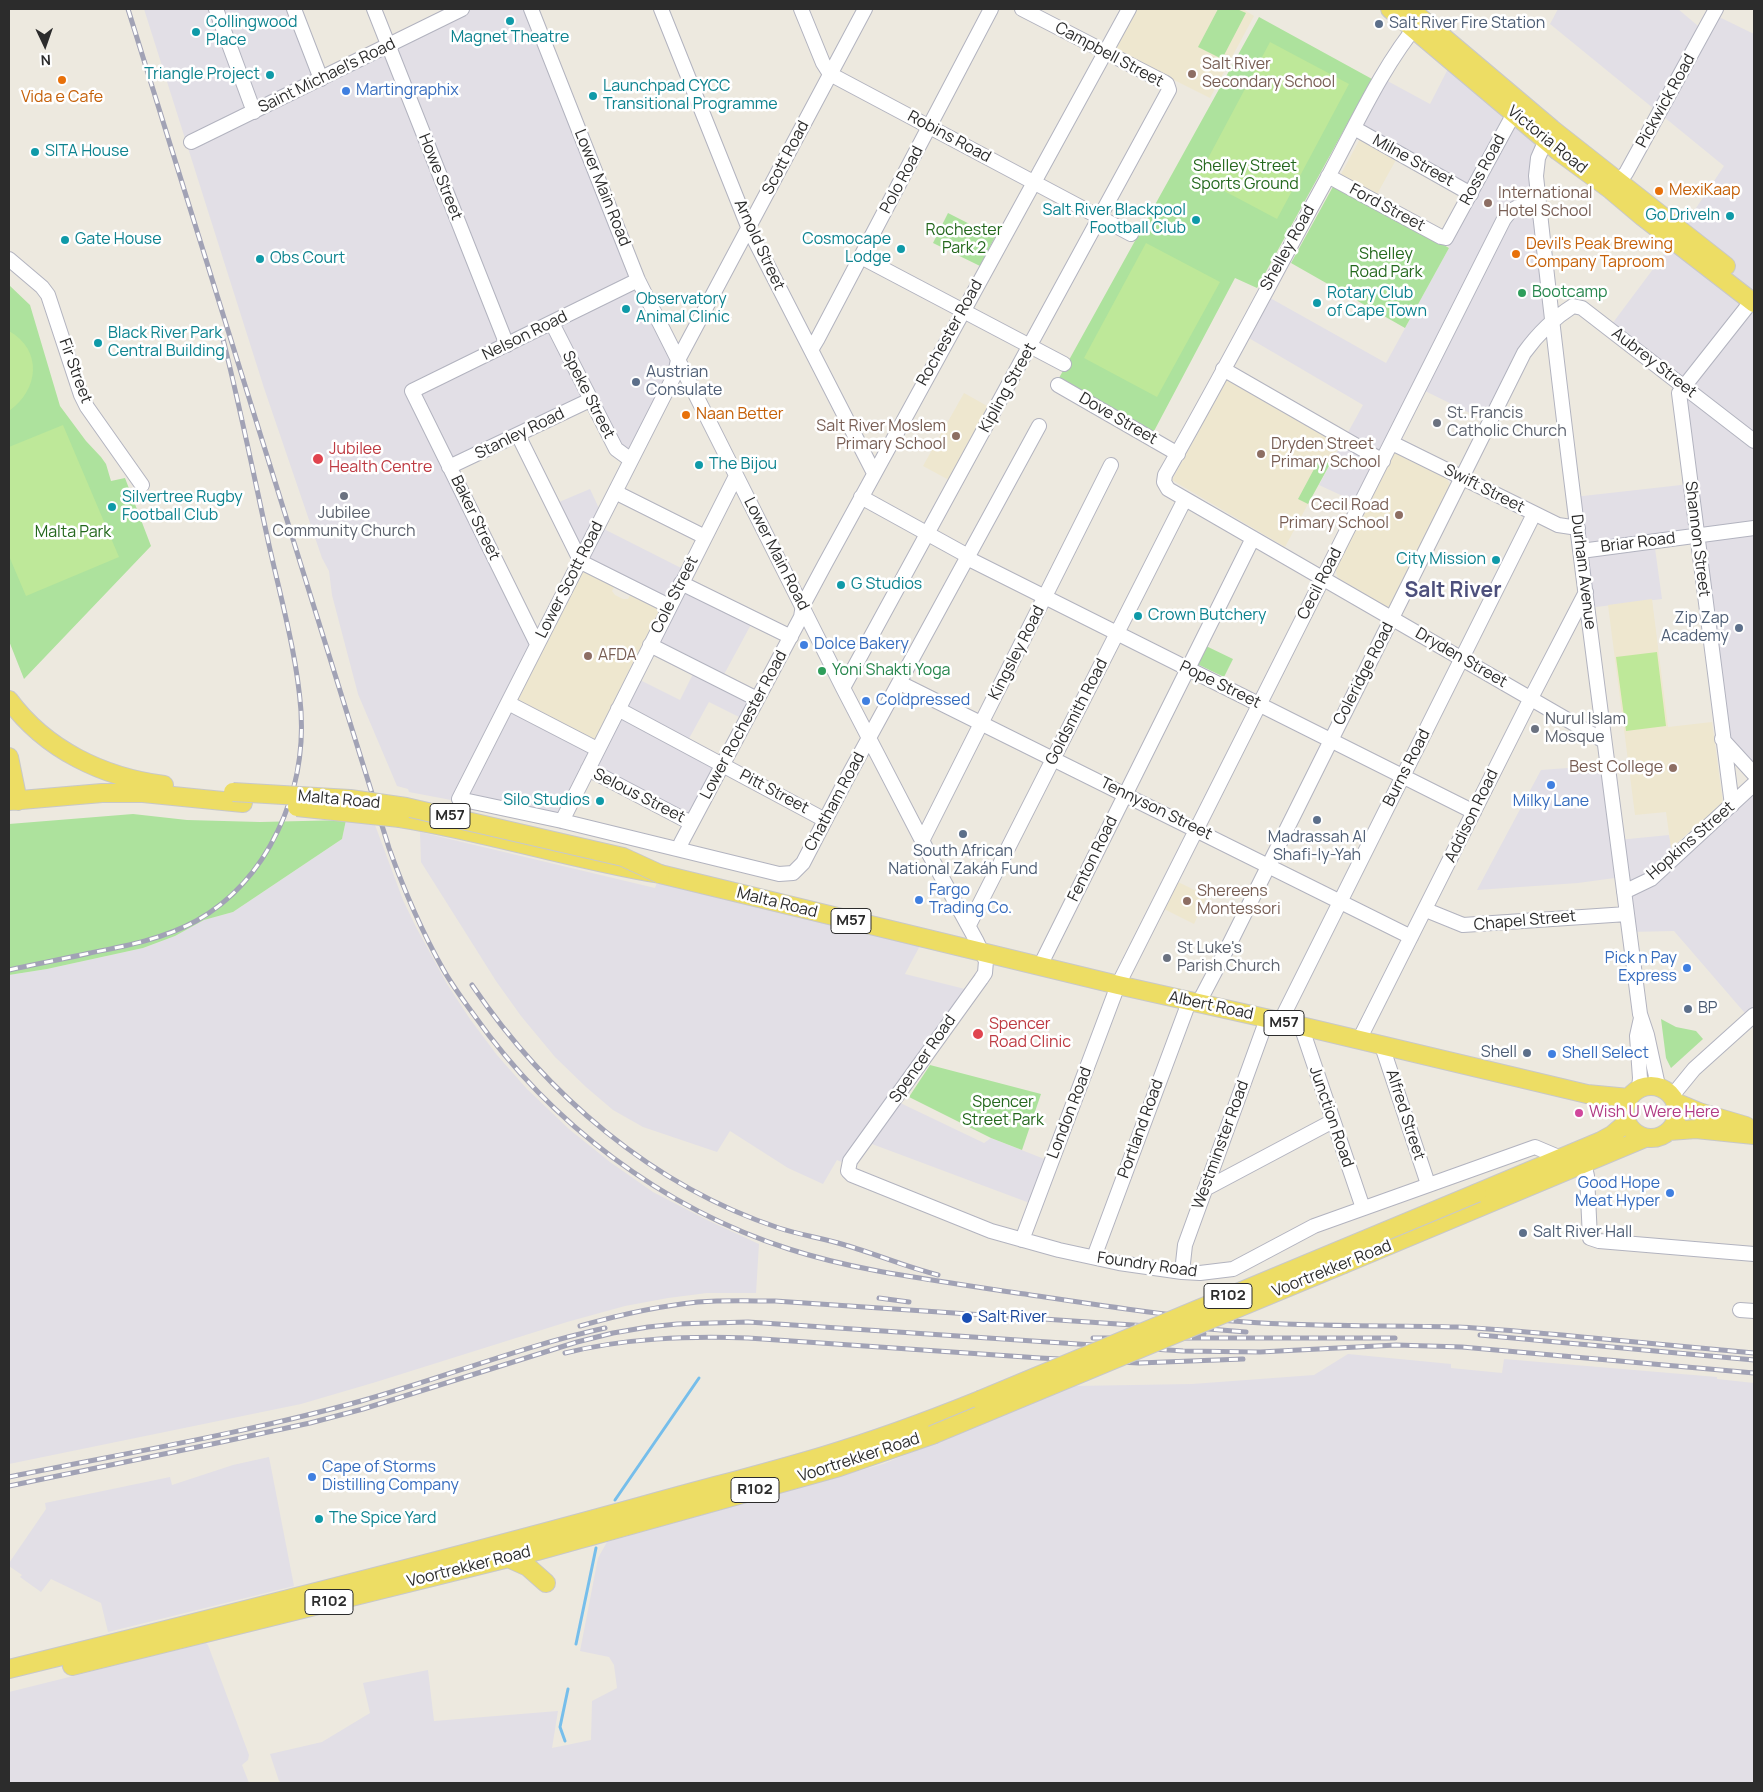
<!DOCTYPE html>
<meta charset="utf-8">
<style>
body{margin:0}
#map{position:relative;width:1763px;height:1792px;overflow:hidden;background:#ede9df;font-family:Manrope,sans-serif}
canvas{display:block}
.frame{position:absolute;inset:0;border:10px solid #2c2c2c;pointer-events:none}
.north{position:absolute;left:20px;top:20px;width:50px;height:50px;-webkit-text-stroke:4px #fff;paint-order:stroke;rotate:177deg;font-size:14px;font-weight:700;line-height:20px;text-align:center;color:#2c2c2c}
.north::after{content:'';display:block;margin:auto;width:18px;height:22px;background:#2c2c2c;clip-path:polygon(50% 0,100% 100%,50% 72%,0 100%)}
</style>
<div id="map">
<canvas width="1763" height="1792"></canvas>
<div class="frame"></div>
<div class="north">N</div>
</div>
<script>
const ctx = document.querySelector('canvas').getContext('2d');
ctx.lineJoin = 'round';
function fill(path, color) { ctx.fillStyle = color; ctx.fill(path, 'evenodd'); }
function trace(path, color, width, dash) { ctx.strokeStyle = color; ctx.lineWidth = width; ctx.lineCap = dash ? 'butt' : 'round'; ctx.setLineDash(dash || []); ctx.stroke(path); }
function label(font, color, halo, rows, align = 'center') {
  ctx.font = font + ' Manrope,sans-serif'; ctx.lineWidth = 5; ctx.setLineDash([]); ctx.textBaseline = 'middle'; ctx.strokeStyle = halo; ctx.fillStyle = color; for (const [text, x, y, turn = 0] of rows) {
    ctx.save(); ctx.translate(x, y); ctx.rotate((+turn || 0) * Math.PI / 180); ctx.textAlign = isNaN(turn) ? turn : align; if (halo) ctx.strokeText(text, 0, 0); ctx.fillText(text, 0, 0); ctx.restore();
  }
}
fill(new Path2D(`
 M144,9H294L322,79L462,9H531L678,360L631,460L590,400L450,467L537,644L508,703L597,749L634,677L680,700L696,668L650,645L669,606L581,562L552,505L590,489L603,517L598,526L687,571L681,583L754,619L721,680L757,699L745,720L709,702L686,744L722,765L691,823L588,769L562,821L453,798L451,800L409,792L408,789L397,786L358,694L332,595L329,571L322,558L264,388Z
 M1558,9H1678L1704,31L1713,14L1754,34V774L1722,739L1697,536L1654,541L1662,599L1588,608L1574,497L1690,484L1680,391L1609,328L1674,241L1724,166L1550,24Z
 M1452,61L1545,140L1538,158L1552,324L1534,339L1490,423L1419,388L1360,504L1319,485L1363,405L1242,334L1263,294L1386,363L1449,248L1446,238L1471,194L1354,128L1382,78L1430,104Z
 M1607,765L1618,840L1669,835L1674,859L1754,784V1015L1750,1019L1674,931L1629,932L1622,877L1578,883L1477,890L1541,770Z
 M346,820L375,825L403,900L416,927L447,984L470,1019L497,1055L527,1089L569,1129L610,1162L653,1192L707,1220L759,1244L756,1293H707L668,1298L625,1306L567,1322L376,1382L301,1404L9,1464V975L47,969L143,948L175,936L204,920L233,912L342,839Z
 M420,832L655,888L660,874L924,938L905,974L973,991L894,1100L984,1143L991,1138L1052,1162L1035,1205L864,1141L848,1165L837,1160L823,1184L788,1168L730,1131L717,1152L643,1127L613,1110L586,1087L555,1057L521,1016L496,981L421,862Z
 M1348,1354L1451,1364V1368L1502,1373L1504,1359L1717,1377V1379L1754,1383V1783H282L279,1781L270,1754L322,1742L370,1713L363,1683L428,1670L434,1721L558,1711L552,1748L591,1740L592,1701L617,1688L614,1665L609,1657L580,1651L598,1558L607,1542L883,1464L1074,1386L1192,1384L1314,1375Z
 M269,1457L294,1586L108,1632L101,1603L51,1579L41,1592L20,1577L22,1575L9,1566V1563L46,1509L45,1503L170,1477L172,1485L233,1465Z
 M206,1643L208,1645L249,1755L248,1760L242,1765L249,1783H9V1692Z`), '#e2dfe6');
fill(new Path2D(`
 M1135,9H1243L1254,16L1210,98L1114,50Z
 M1361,137L1397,158L1376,196L1340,176Z
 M1227,379L1340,444L1285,547L1172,480Z
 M964,393L989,407L949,480L923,466Z
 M1397,452L1447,479L1451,486L1390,609L1338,578L1335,568L1392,455Z
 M584,568L615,585L612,591L615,595L623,599H628L632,592L661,607L595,740L516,700L547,641L550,640L548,639Z
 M1652,599L1668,727L1712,722L1723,803L1671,848L1666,812L1635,815L1608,605Z
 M1178,882L1207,896L1194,924L1164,909Z`), '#eee7cf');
fill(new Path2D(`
 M1218,9H1237L1246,13L1222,59L1198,47Z
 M1259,17L1372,79L1257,288L1235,278L1153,433L1059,378Z
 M1335,183L1449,248L1405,328L1291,263Z
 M948,213L995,237L980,266L933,243Z
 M9,285L30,305L60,406L86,441L101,457L106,464L111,481L125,478L151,546L24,679L9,641Z
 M1320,458L1330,464L1308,504L1298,499Z
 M1206,646L1233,659L1224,677L1197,664Z
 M133,814L187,820L260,822L346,820L342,839L233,912L204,920L175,936L143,948L47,969L9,975V824Z
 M1661,1019L1676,1027L1696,1031L1703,1039L1671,1068L1666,1058Z
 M930,1065L1041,1094L1022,1150L991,1138L909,1097Z`), '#ade29d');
fill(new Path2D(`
 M1270,42L1349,84L1277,219L1198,177Z
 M1146,243L1220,282L1157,397L1084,358Z
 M9,331C43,350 39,390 9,411Z
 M63,425L119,557L26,596L9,556V447Z
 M1657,652L1666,726L1626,731L1616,657Z`), '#bee899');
trace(new Path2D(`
 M615,1500L699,1378
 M576,1644L596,1548
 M565,1741L560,1727L568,1689`), '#76beeb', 3);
const minor = new Path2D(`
 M216,9L254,112
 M294,9L321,79
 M374,9L507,345
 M531,9L638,280L843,688L928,852L976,940L986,961L985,973L981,979L850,1161L848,1171L852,1175L991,1231L1059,1250L1119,1263L1182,1272L1200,1273L1233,1269L1314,1226L1535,1147L1561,1158
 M661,9L749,229L874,473
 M801,9L823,63L830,74L1131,234
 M865,9L678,360L675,374L459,799L562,821L779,874L793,873L803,863L846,780L1039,426
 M1420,21C1382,67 1357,123 1329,175C1274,275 1222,376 1165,475L1164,482L1168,489L1604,741
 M1354,128L1471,194
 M1549,133L1538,158L1536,176C1566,456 1604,735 1640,1014L1647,1035L1657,1081L1660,1088
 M191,142L462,9
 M1328,176L1441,237L1446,238L1518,106
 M1613,187L1626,173L1716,9
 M861,257L1064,364
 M9,259L42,287L48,295L81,395L87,407L142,485
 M552,323L616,449L631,460
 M811,350L817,340L991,9
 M1223,369L1383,461
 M1058,385L1178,454
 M518,435L581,562
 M1392,443L1558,525L1578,528
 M449,467L590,400
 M615,492L705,537
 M861,497L968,556
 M1581,551L1754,528
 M967,558L1474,812
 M581,562L669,606
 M681,583L791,637
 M537,644L412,391L638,280
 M650,645L757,699
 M900,683L1411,937
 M843,688L1169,90L1167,84L1164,82L1022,9
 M508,703L597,749
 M618,709L825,820
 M1722,739L1754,774
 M588,769L691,823
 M1732,805L1679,393L1754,298
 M562,821L736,476
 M922,841L1111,465
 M681,843L801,617L803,605L825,564L1129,9
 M1624,892L1651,879L1754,784
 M1426,910L1463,925L1627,914
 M969,925L1185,499
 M1040,966L1253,538
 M1198,1004L1230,943L1524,353C1537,335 1554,318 1573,306L1582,308L1754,441
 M1280,1022L1534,514
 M1301,1026L1363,1208
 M1359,1040L1531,698L1586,592
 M1382,1046L1428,1184
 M1639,1089L1640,1078L1637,1036L1641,1018
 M1672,1096L1694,1069L1754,1015
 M1584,1163L1587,1176L1590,1238L1599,1241L1754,1254
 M1205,1189L1333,1121
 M1022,1240L1118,985L1504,219C1515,204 1522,206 1539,204
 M1094,1257L1189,1002
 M1182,1272L1185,1245L1267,1019
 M1740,1310L1754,1311`);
const major = new Path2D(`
 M1390,9L1558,151L1611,190L1643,217L1754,303
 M1410,9L1552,129L1726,266
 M9,700C46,750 103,777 164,785
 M9,757L18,801
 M9,801L102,793H143L243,803
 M400,818C488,832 573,860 660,874L1118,985L1301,1026L1587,1094L1629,1098
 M1625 1112a26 26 0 1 1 52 0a26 26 0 1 1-52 0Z
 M1675,1102L1699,1112L1746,1126
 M1669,1131L1696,1129L1754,1135
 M1477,1193L1601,1141L1612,1135L1626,1123
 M1344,1264L1645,1138
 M508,1558L528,1567L546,1583
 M72,1666L537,1551L839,1467L932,1435
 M9,1669C220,1617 432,1564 642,1506C702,1489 763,1474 823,1456C876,1440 928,1421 980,1400`);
trace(minor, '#b2b3bf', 16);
trace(major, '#c8c8c8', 20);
trace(minor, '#fff', 14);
trace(major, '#eddd64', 18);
const rail = new Path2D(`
 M128,9L389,848C404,890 421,930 443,969C452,985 463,1000 474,1015C551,1124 662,1208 789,1249C857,1271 927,1279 997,1290C1080,1302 1162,1316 1246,1322C1316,1327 1387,1325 1457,1327C1499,1329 1541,1333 1582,1337C1640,1342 1697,1348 1754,1353
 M9,970C36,964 63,959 90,953C126,946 163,939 196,921C269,880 306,792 301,711C297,655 281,599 269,545C254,476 240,407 223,339
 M472,985C546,1094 652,1186 779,1228C800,1235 823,1238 845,1245C876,1254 906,1267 938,1275
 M879,1298L909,1302
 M580,1326C619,1315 658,1306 698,1302C724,1300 750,1301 775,1301L1148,1326L1204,1334
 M1196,1328L1246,1332
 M1480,1335L1754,1360
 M1093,1338H1395
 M565,1353C626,1338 687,1336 748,1338L1040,1358L1139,1363L1243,1359
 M9,1477C126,1453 246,1433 361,1401C443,1378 522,1346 605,1328
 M9,1486L217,1443L310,1423L363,1409L577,1342L613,1333L648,1327L677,1324L748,1322L1183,1351L1260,1352L1396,1345L1462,1347L1754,1373`);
trace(rail, '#a1a2b5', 5);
trace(rail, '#fff', 3, [9]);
const majorBridge = new Path2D(`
 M233,792L350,799L406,807L623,857L660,874
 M297,807L400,818
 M980,1400L1477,1193
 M932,1435L1344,1264`);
trace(majorBridge, '#c8c8c8', 20, []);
trace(majorBridge, '#eddd64', 18);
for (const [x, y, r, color] of [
 [510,21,5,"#0f9aa8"],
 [1379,24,5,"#5c6f8a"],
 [196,32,5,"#0f9aa8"],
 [1192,74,5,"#8d6e63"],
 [270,75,5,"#0f9aa8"],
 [62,80,5,"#e8710a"],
 [346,91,5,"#3f7fe0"],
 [593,96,5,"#0f9aa8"],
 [35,152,5,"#0f9aa8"],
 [1659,191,5,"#e8710a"],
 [1488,203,5,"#8d6e63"],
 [1730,216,5,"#0f9aa8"],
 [1196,220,5,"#0f9aa8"],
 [65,240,5,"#0f9aa8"],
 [901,249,5,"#0f9aa8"],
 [1516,254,5,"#e8710a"],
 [260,259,5,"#0f9aa8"],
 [1522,293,5,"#2e9e5b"],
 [1317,303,5,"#0f9aa8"],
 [626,309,5,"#0f9aa8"],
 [98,343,5,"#0f9aa8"],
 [636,382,5,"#5c6f8a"],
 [686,415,5,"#e8710a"],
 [1437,423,5,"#6b7280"],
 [956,436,5,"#8d6e63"],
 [1261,454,5,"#8d6e63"],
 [318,459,6,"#e0444e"],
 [699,465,5,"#0f9aa8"],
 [344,496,5,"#6b7280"],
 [112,507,5,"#0f9aa8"],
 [1399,515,5,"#8d6e63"],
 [1496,560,5,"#0f9aa8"],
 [841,585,5,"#0f9aa8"],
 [1138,616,5,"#0f9aa8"],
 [1739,628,5,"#5c6f8a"],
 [804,645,5,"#3f7fe0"],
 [588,656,5,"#8d6e63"],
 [822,671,5,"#2e9e5b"],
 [866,701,5,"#3f7fe0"],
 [1535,729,5,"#6b7280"],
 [1673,768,5,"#8d6e63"],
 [1551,785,5,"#3f7fe0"],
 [600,801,5,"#0f9aa8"],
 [1317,820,5,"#5c6f8a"],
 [963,834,5,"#5c6f8a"],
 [919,900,5,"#3f7fe0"],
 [1187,901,5,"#8d6e63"],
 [1167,958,5,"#6b7280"],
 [1687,968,5,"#3f7fe0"],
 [1688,1009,5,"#5c6f8a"],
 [978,1034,6,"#e0444e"],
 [1527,1053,5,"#5c6f8a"],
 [1552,1054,5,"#3f7fe0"],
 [1579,1113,5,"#d1479c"],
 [1670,1193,5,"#3f7fe0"],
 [1523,1233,5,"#5c6f8a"],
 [967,1318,6,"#1a4fb4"],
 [312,1477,5,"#3f7fe0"],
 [319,1519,5,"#0f9aa8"]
]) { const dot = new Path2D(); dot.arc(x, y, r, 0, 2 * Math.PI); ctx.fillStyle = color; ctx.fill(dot); trace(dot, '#fff', 2); }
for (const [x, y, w] of [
 [450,816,40],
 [851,921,40],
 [1284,1023,40],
 [1228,1296,48],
 [755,1490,48],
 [329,1602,48]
]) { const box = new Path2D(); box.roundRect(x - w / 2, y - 12.5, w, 25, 4); ctx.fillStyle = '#fff'; ctx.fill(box); trace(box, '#2c2c2c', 1); }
label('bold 15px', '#2c2c2c', null, [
 ["M57",450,816],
 ["M57",851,921],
 ["M57",1284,1023],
 ["R102",1228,1296],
 ["R102",755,1490],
 ["R102",329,1602]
]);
label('16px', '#0d838f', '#fff', [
 ["Collingwood",206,23],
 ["Place",206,41],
 ["Magnet Theatre",510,38,"center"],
 ["Triangle Project",260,75,"right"],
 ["Launchpad CYCC",603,87],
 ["Transitional Programme",603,105],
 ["SITA House",45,152],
 ["Salt River Blackpool",1186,211,"right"],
 ["Football Club",1186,229,"right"],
 ["Go DriveIn",1720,216,"right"],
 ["Gate House",75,240],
 ["Cosmocape",891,240,"right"],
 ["Lodge",891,258,"right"],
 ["Obs Court",270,259],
 ["Rotary Club",1327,294],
 ["of Cape Town",1327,312],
 ["Observatory",636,300],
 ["Animal Clinic",636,318],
 ["Black River Park",108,334],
 ["Central Building",108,352],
 ["The Bijou",709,465],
 ["Silvertree Rugby",122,498],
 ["Football Club",122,516],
 ["City Mission",1486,560,"right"],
 ["G Studios",851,585],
 ["Crown Butchery",1148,616],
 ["Silo Studios",590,801,"right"],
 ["The Spice Yard",329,1519]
], 'left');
label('16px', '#4e5e75', '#fff', [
 ["Salt River Fire Station",1389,24],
 ["Austrian",646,373],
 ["Consulate",646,391],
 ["Zip Zap",1729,619,"right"],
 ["Academy",1729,637,"right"],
 ["Madrassah Al",1317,838,"center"],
 ["Shafi-Iy-Yah",1317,856,"center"],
 ["South African",963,852,"center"],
 ["National Zakáh Fund",963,870,"center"],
 ["BP",1698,1009],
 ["Shell",1517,1053,"right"],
 ["Salt River Hall",1533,1233]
], 'left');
label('16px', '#2c2c2c', '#fff', [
 ["Campbell Street",1109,55,28],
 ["Saint Michael's Road",327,76,-26],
 ["Pickwick Road",1666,101,-61],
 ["Robins Road",949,137,28],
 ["Victoria Road",1547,140,39],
 ["Scott Road",786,158,-62],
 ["Milne Street",1413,161,29],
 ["Ross Road",1483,170,-62],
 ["Howe Street",440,177,68],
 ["Polo Road",902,180,-62],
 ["Lower Main Road",602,188,68],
 ["Ford Street",1387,208,28],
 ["Arnold Street",759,245,65],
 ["Shelley Road",1288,248,-61],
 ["Rochester Road",950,333,-61],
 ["Nelson Road",525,336,-26],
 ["Aubrey Street",1654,363,38],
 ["Fir Street",75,371,70],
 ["Kipling Street",1008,388,-61],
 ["Speke Street",588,395,63],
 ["Dove Street",1118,419,30],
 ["Stanley Road",520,434,-26],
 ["Swift Street",1484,489,27],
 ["Baker Street",475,518,64],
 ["Shannon Street",1697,539,83],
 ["Briar Road",1638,543,-7],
 ["Lower Main Road",776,554,63],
 ["Durham Avenue",1583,572,83],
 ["Lower Scott Road",570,580,-63],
 ["Cecil Road",1320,584,-63],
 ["Cole Street",675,595,-63],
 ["Kingsley Road",1017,653,-63],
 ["Dryden Street",1461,658,30],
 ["Coleridge Road",1364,674,-63],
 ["Pope Street",1220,685,26],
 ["Goldsmith Road",1077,712,-63],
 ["Lower Rochester Road",744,725,-62],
 ["Burns Road",1407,768,-63],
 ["Pitt Street",774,792,28],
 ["Selous Street",639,796,27],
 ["Malta Road",339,800,5],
 ["Chatham Road",835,802,-62],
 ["Tennyson Street",1156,809,26],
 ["Addison Road",1472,816,-64],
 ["Hopkins Street",1691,841,-41],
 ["Fenton Road",1093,859,-64],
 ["Malta Road",777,903,14],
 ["Chapel Street",1525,921,-5],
 ["Albert Road",1211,1006,12],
 ["Spencer Road",923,1059,-55],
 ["London Road",1070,1113,-69],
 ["Alfred Street",1405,1115,72],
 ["Junction Road",1331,1117,71],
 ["Portland Road",1141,1129,-70],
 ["Westminster Road",1221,1145,-70],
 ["Foundry Road",1147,1265,8],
 ["Voortrekker Road",1332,1269,-22],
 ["Voortrekker Road",859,1458,-18],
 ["Voortrekker Road",469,1567,-14]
]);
label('16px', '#785e54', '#fff', [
 ["Salt River",1202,65],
 ["Secondary School",1202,83],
 ["International",1498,194],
 ["Hotel School",1498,212],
 ["Salt River Moslem",946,427,"right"],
 ["Primary School",946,445,"right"],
 ["Dryden Street",1271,445],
 ["Primary School",1271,463],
 ["Cecil Road",1389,506,"right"],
 ["Primary School",1389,524,"right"],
 ["AFDA",598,656],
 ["Best College",1663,768,"right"],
 ["Shereens",1197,892],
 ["Montessori",1197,910]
], 'left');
label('16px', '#366cbe', '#fff', [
 ["Martingraphix",356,91],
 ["Dolce Bakery",814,645],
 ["Coldpressed",876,701],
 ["Milky Lane",1551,802,"center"],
 ["Fargo",929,891],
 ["Trading Co.",929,909],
 ["Pick n Pay",1677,959,"right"],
 ["Express",1677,977,"right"],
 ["Shell Select",1562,1054],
 ["Good Hope",1660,1184,"right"],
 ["Meat Hyper",1660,1202,"right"],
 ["Cape of Storms",322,1468],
 ["Distilling Company",322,1486]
], 'left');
label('16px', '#c56008', '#fff', [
 ["Vida e Cafe",62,98,"center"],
 ["MexiKaap",1669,191],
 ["Devil's Peak Brewing",1526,245],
 ["Company Taproom",1526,263],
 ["Naan Better",696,415]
], 'left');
label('16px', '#24681d', '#fff', [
 ["Shelley Street",1245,167],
 ["Sports Ground",1245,185],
 ["Rochester",964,231],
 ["Park 2",964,249],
 ["Shelley",1386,255],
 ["Road Park",1386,273],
 ["Malta Park",73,533],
 ["Spencer",1003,1103],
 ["Street Park",1003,1121]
]);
label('16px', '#27864d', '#fff', [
 ["Bootcamp",1532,293],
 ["Yoni Shakti Yoga",832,671]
], 'left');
label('16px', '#5b616d', '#fff', [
 ["St. Francis",1447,414],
 ["Catholic Church",1447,432],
 ["Jubilee",344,514,"center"],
 ["Community Church",344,532,"center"],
 ["Nurul Islam",1545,720],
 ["Mosque",1545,738],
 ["St Luke's",1177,949],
 ["Parish Church",1177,967]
], 'left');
label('16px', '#be3a42', '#fff', [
 ["Jubilee",329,450],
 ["Health Centre",329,468],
 ["Spencer",989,1025],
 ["Road Clinic",989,1043]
], 'left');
label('16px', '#b23c85', '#fff', [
 ["Wish U Were Here",1589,1113]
], 'left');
label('16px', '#164399', '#fff', [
 ["Salt River",978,1318]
], 'left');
label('bold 21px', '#4d507c', '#fff', [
 ["Salt River",1453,591]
]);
</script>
